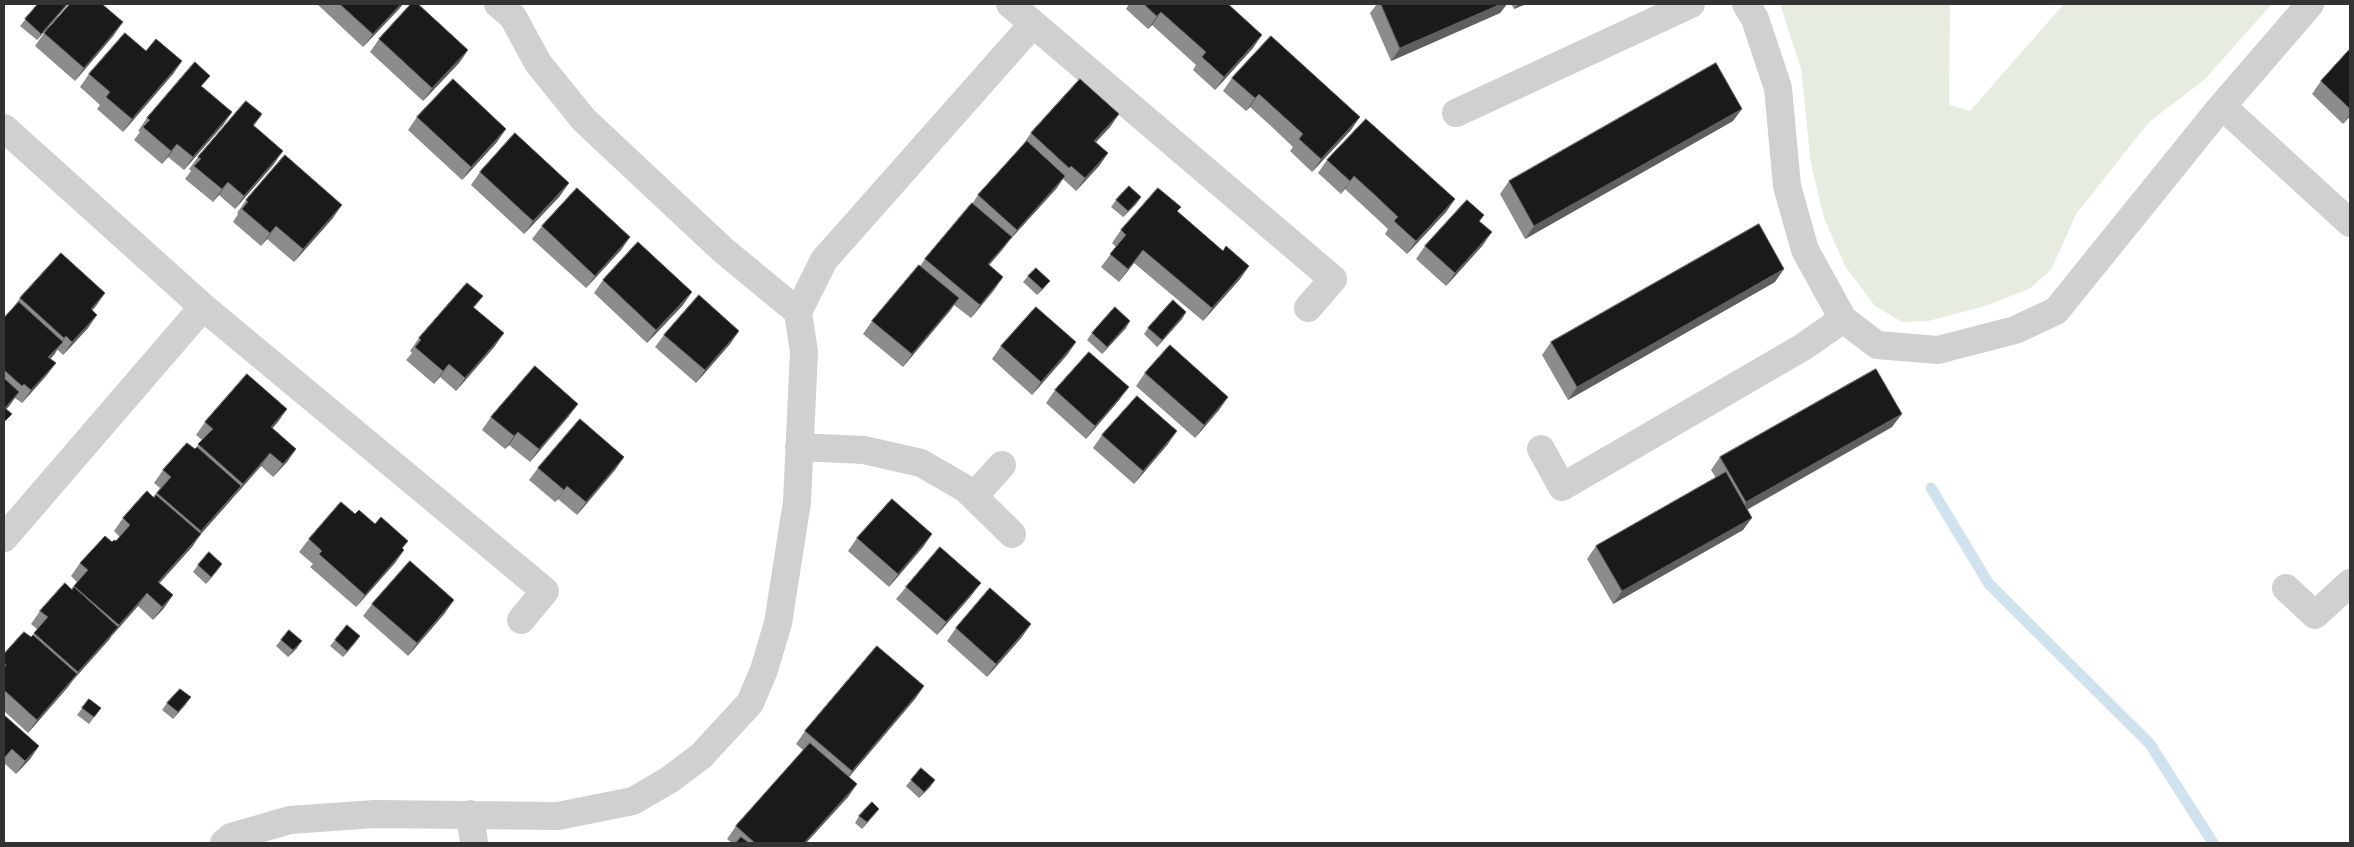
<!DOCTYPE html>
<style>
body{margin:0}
#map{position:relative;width:2354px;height:847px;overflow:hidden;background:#fff;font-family:Overpass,sans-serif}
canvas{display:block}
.frame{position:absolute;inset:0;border:5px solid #333;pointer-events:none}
</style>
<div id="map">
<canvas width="2354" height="847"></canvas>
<div class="frame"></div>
</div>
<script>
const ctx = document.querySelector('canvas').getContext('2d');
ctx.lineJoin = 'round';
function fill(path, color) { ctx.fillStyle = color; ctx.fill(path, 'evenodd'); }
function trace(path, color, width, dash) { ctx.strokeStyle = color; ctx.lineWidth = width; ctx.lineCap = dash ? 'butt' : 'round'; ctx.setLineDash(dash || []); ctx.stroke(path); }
fill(new Path2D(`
 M1780,4H1950L1949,105L1970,111L2064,4H2272L2204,80L2149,122L2076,214L2051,270L2029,289L1985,306L1928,321L1902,322L1875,306L1845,266L1824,218L1811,164L1801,69Z`), '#e6ecdf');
trace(new Path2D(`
 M1931,488L1989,584L2150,744L2213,843`), '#cfe2ee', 11);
trace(new Path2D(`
 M1010,4L1333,279L1308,308
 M1746,4L1755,19L1778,88L1787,186L1805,250L1843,319L1877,345L1938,350L2015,330L2056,311L2216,113L2310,4
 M2222,106L2350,223
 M1456,113L1691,4
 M4,128L203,307
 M798,312L824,260L1033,24
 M799,447L864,450L921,463L966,489L1012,534
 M1541,449L1562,487L1803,347L1843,319
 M974,496L1002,465
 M4,538L203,307L545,591L521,620
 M2286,588L2315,615L2350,583
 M470,814L474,843
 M224,843L231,837L290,820L375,814L558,816L633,801L669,780L701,756L750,703L764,670L778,623L797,502L804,352L798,312L723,250L584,120L538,63L513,17L498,4`), '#d0d0d0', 28);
fill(new Path2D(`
 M38,4H68L37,40L20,26Z
 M317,4H403L399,9L363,47Z
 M1129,4H1228L1253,48L1215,90L1193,70L1196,65L1152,25L1148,29L1126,9Z
 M1377,4H1507L1500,13L1391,61L1370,13Z
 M1511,4H1526L1514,9Z
 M44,33L114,35L75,81L35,46Z
 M379,39L468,50L459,63L423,101L370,52Z
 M2350,49V116L2343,124L2312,94L2321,81Z
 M146,51L182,61L173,74L123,132L97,109L100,105L80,87L89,74Z
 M1232,78L1351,130L1312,172L1290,151L1293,147L1272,127L1250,107L1246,111L1223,91Z
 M203,87L232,112L223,125L184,170L168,157L162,164L134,140L140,132L138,131L147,118Z
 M262,114L254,126L274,164L235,209L219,195L213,202L185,179L191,171L189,169L198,157Z
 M1119,114L1110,127L1096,142L1108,153L1099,166L1076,191L1063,179L1056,189L1007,243L989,265L1003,277L994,290L971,318L954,305L903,367L863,334L872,321L920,266L925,259L972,204L978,195L1022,146L1031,133Z
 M417,117L497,142L462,180L408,130Z
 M1733,121L1525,239L1500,194L1509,181Z
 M1327,160L1455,199L1446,212L1407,254L1385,234L1388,229L1345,189L1341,194L1318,173Z
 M480,172L560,196L524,234L471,185Z
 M1141,197L1136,204L1123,217L1111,207L1116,200Z
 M246,200L333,218L294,262L267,239L261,246L233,222L238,214L237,213Z
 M1177,212L1223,251L1249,266L1240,279L1203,321L1134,263L1119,282L1101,267L1116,247L1112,243L1121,230Z
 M1484,215L1480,221L1483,245L1446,286L1416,259L1425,246Z
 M542,226L630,237L621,250L586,288L532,239Z
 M1028,276L1045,287L1037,295L1023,282Z
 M603,280L683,305L647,343L594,293Z
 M1775,282L1568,400L1542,355L1551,342Z
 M105,293L92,310L88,328L63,355L57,349L50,358L56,363L46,376L22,403L15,398L6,409L4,425V318L11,310L20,298Z
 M483,296L474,308L495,346L456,391L440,377L434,384L406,360L412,353L410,351L419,338Z
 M1186,312L1182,319L1157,347L1144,334L1148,328Z
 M1126,328L1102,354L1087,340L1092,333Z
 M739,331L730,344L696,383L655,347L664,335Z
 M1076,342L1067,355L1032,395L992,359L1001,346Z
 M1145,373L1228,397L1219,410L1195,438L1136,386Z
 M1055,390L1120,399L1086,439L1046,403Z
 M287,409L272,428L296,449L287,462L273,477L261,466L200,535L192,547L159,583L173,595L164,608L153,620L138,606L74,679L68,687L28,733L4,711V654L31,637L37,629L31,624L40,611L71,589L77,582L71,576L80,563L112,542L116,541L120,537L114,531L123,518L153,497L160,488L154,483L163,470L195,449L202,440L196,435L205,422Z
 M569,416L530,462L509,445L505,449L482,430L491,417Z
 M1892,427L1747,510L1743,530L1613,604L1587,559L1596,546L1716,478L1711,470L1720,457Z
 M1102,435L1168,444L1134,484L1093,448Z
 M624,457L615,470L577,515L558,499L555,502L529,480L538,468Z
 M355,514L375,524L404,550L395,563L356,607L310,567L313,564L299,552L309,539Z
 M932,534L923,547L889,587L848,551L857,538Z
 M198,565L217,571L206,584L193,572Z
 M906,587L971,596L937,635L896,599Z
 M372,604L445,613L408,656L363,616Z
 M956,628L1022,637L987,677L947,641Z
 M360,636L355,643L343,657L330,646L335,640Z
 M281,640L297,648L288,657L276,646Z
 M924,686L915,699L849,777L857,784L848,797L806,843H732L727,839L736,826L803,750L796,744L805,731Z
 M89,699L101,708L89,724L77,715Z
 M167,703L186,704L173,719L162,710Z
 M4,715L39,746L30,759L16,774L4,763Z
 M911,780H935L930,787L919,798L906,786Z
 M874,815L862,829L855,823L859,816Z`), '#8c8c8c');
fill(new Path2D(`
 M67,4H68L37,40L41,34Z
 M401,4H403L399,9L363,47L373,34Z
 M1501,4H1507L1500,13L1391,61L1400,48Z
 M1518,4H1526L1514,9Z
 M1161,12L1152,25L1148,29L1157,16Z
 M123,22L114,35L75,81L84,68Z
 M1262,35L1253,48L1215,90L1224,77Z
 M468,50L459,63L423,101L432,88Z
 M182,61L173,74L123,132L132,119Z
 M1259,94L1250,107L1246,111L1255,98Z
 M1742,109L1733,121L1525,239L1534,226Z
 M232,112L223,125L184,170L193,157Z
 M1119,114L1110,127L1085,154L1094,141Z
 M2350,114V116L2343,124Z
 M1360,117L1351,130L1312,172L1321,159Z
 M506,129L497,142L462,180L471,167Z
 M177,144L168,157L162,164L171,151Z
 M283,151L274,164L235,209L244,196Z
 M1108,153L1099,166L1076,191L1085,178Z
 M1065,176L1056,189L1007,243L1017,230Z
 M1354,176L1345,189L1341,194L1350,181Z
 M228,182L219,195L213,202L222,189Z
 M569,183L560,196L524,234L533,221Z
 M1141,197L1136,204L1123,217L1128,211Z
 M1455,199L1446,212L1407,254L1416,241Z
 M342,205L333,218L294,262L303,249Z
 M276,226L267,239L261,246L270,233Z
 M1492,232L1483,245L1446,286L1455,273Z
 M630,237L621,250L586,288L595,276Z
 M1012,237L1003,249L979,277L988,264Z
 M1143,250L1134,263L1119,282L1128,269Z
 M1249,266L1240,279L1203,321L1212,308Z
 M1784,269L1775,282L1568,400L1577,387Z
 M1003,277L994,290L971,318L980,305Z
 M1050,281L1045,287L1037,295L1042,289Z
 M692,292L683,305L647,343L656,330Z
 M105,293L96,306L82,322L91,309Z
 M959,298L950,311L903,367L912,354Z
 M1186,312L1182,319L1157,347L1162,340Z
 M97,315L88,328L63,355L72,342Z
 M1130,321L1126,328L1102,354L1107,347Z
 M739,331L730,344L696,383L705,370Z
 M504,333L495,346L456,391L465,378Z
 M66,336L54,355L39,370L48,357L55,350Z
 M1076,342L1067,355L1032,395L1041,382Z
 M56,363L46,376L22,403L31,390Z
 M449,364L440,377L434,384L443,371Z
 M24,384L14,398L19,392L10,405L4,412V409L14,398Z
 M1129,387L1120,399L1086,439L1095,426Z
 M1228,397L1219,410L1195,438L1204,425Z
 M578,404L569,416L530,462L539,449Z
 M287,409L278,422L262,440L271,427Z
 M1902,414L1892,427L1737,515L1746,502Z
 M1177,431L1168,444L1134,484L1143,471Z
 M518,432L509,445L505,449L514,436Z
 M296,449L287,462L273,477L283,464Z
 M270,453L261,466L234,497L243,484Z
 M624,457L615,470L577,515L586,502Z
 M241,486L232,499L200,535L192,547L149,595L158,582L193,543L201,531Z
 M567,486L558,499L555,502Z
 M1752,518L1743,530L1613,604L1622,591Z
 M932,534L923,547L889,587L898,574Z
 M404,550L395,563L356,607L365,595Z
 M222,564L217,571L206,584L211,577Z
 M981,583L971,596L937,635L946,622Z
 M147,593L138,606L110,638L119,625Z
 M173,595L164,608L153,620L162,607Z
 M454,600L445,613L408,656L417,643Z
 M1031,624L1022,637L987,677L996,664Z
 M118,627L109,640L74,679L68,687L28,733L37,720L72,681L78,672Z
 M360,636L355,643L343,657L347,651Z
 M302,641L297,648L288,657L293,650Z
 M924,686L915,699L843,784L852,771Z
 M191,697L186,704L173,719L178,712Z
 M39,746L30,759L16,774L25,761Z
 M935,780L930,787L919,798L924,792Z
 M857,784L848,797L806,843H804Z
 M879,809L874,815L862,829L867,822Z`), '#5f5f5f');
const building = new Path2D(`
 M38,4H67L41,34L25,19Z
 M70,4H102L123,22L84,68L44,33Z
 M340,4H401L373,34Z
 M411,4H418L468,50L432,88L379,39Z
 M1144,4H1228L1262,35L1224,77L1202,57L1206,52L1161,12L1157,16Z
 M1381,4H1501L1400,48Z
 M125,33L146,51L156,39L182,61L132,119L106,97L110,92L89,74Z
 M1271,36L1360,117L1321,159L1299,139L1303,134L1259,94L1255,98L1232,78Z
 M2350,49V109L2321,81Z
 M195,62L210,76L201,86L232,112L193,157L177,144L171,151L143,127L150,120L147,118Z
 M1716,63L1742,109L1534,226L1509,181Z
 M453,79L506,129L471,167L417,117Z
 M1080,79L1119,114L1094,141L1108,153L1085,178L1071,166L1069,168L1031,133Z
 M246,101L262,114L253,125L283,151L244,196L228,182L222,189L194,166L201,159L198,157Z
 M1366,119L1455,199L1416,241L1394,221L1398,217L1376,196L1354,176L1350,181L1327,160Z
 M515,133L569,183L533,221L480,172Z
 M1027,141L1065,176L1017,230L978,195Z
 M285,155L342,205L303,249L276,226L270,233L242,209L248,202L246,200Z
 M1129,186L1141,197L1128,211L1116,200Z
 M577,188L630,237L595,276L542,226Z
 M1158,188L1181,207L1177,211L1223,251L1226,246L1249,266L1212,308L1143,250L1128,269L1110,254L1126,235L1121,230Z
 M1467,200L1484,215L1479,221L1492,232L1455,273L1425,246Z
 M972,203L1012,237L988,264L1003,277L980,305L925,259Z
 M1759,224L1784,269L1577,387L1551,342Z
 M638,242L692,292L656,330L603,280Z
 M61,253L105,293L91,309L97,315L72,342L66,336L64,338L20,298Z
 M919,265L959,298L912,354L872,321Z
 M1036,268L1050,281L1042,289L1028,276Z
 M467,283L483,296L473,307L504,333L465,378L449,364L443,371L415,347L421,340L419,338Z
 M699,295L739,331L705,370L664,335Z
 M1173,300L1186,312L1162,340L1148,328Z
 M19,302L63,342L48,357L56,363L31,390L24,384L22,386L4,370V318Z
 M1036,307L1076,342L1041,382L1001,346Z
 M1115,307L1130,321L1107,347L1092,333Z
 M1170,345L1228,397L1204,425L1145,373Z
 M1089,352L1129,387L1095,426L1055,390Z
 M535,366L578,404L539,449L518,432L514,436L491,417Z
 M1876,369L1902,414L1746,502L1720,457Z
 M247,374L287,409L271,427L296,449L283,464L270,453L243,484L198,444L213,429L205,422Z
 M4,378L19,392L5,408L12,414L4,422Z
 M1137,396L1177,431L1143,471L1102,435Z
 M580,419L624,457L586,502L567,486L564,490L538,468Z
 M187,443L195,449L197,447L241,486L201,531L157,493L171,477L163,470Z
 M1726,472L1752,518L1622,591L1596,546Z
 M147,491L154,498L156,495L201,534L158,582L173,595L162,607L147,593L119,625L74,586L88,570L80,563L105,536L112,542L114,540L116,541L130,525L123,518Z
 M892,499L932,534L898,574L857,538Z
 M341,502L355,514L359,510L375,524L381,517L408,541L402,548L404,550L365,595L319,554L322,551L309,539Z
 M940,547L981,583L946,622L906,587Z
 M209,552L222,564L211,577L198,565Z
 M410,561L454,600L417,643L372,604Z
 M65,583L72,590L74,587L118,627L78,672L34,633L48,617L40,611Z
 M990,588L1031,624L996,664L956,628Z
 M347,625L360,636L347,651L335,640Z
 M289,630L302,641L293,650L281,640Z
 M24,632L31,637L33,635L77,674L37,720L4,690V668L6,665L4,662V654Z
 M877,646L924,686L852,771L805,731Z
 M180,689L191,697L178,712L167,703Z
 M89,699L101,708L94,717L82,708Z
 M4,715L39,746L25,761L12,749L4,758Z
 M810,743L857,784L804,843H755L736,826Z
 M921,768L935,780L924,792L911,780Z
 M872,802L879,809L867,822L859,816Z
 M741,837L749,843H736Z`);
fill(building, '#1a1a1a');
trace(building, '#5f5f5f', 1);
</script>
